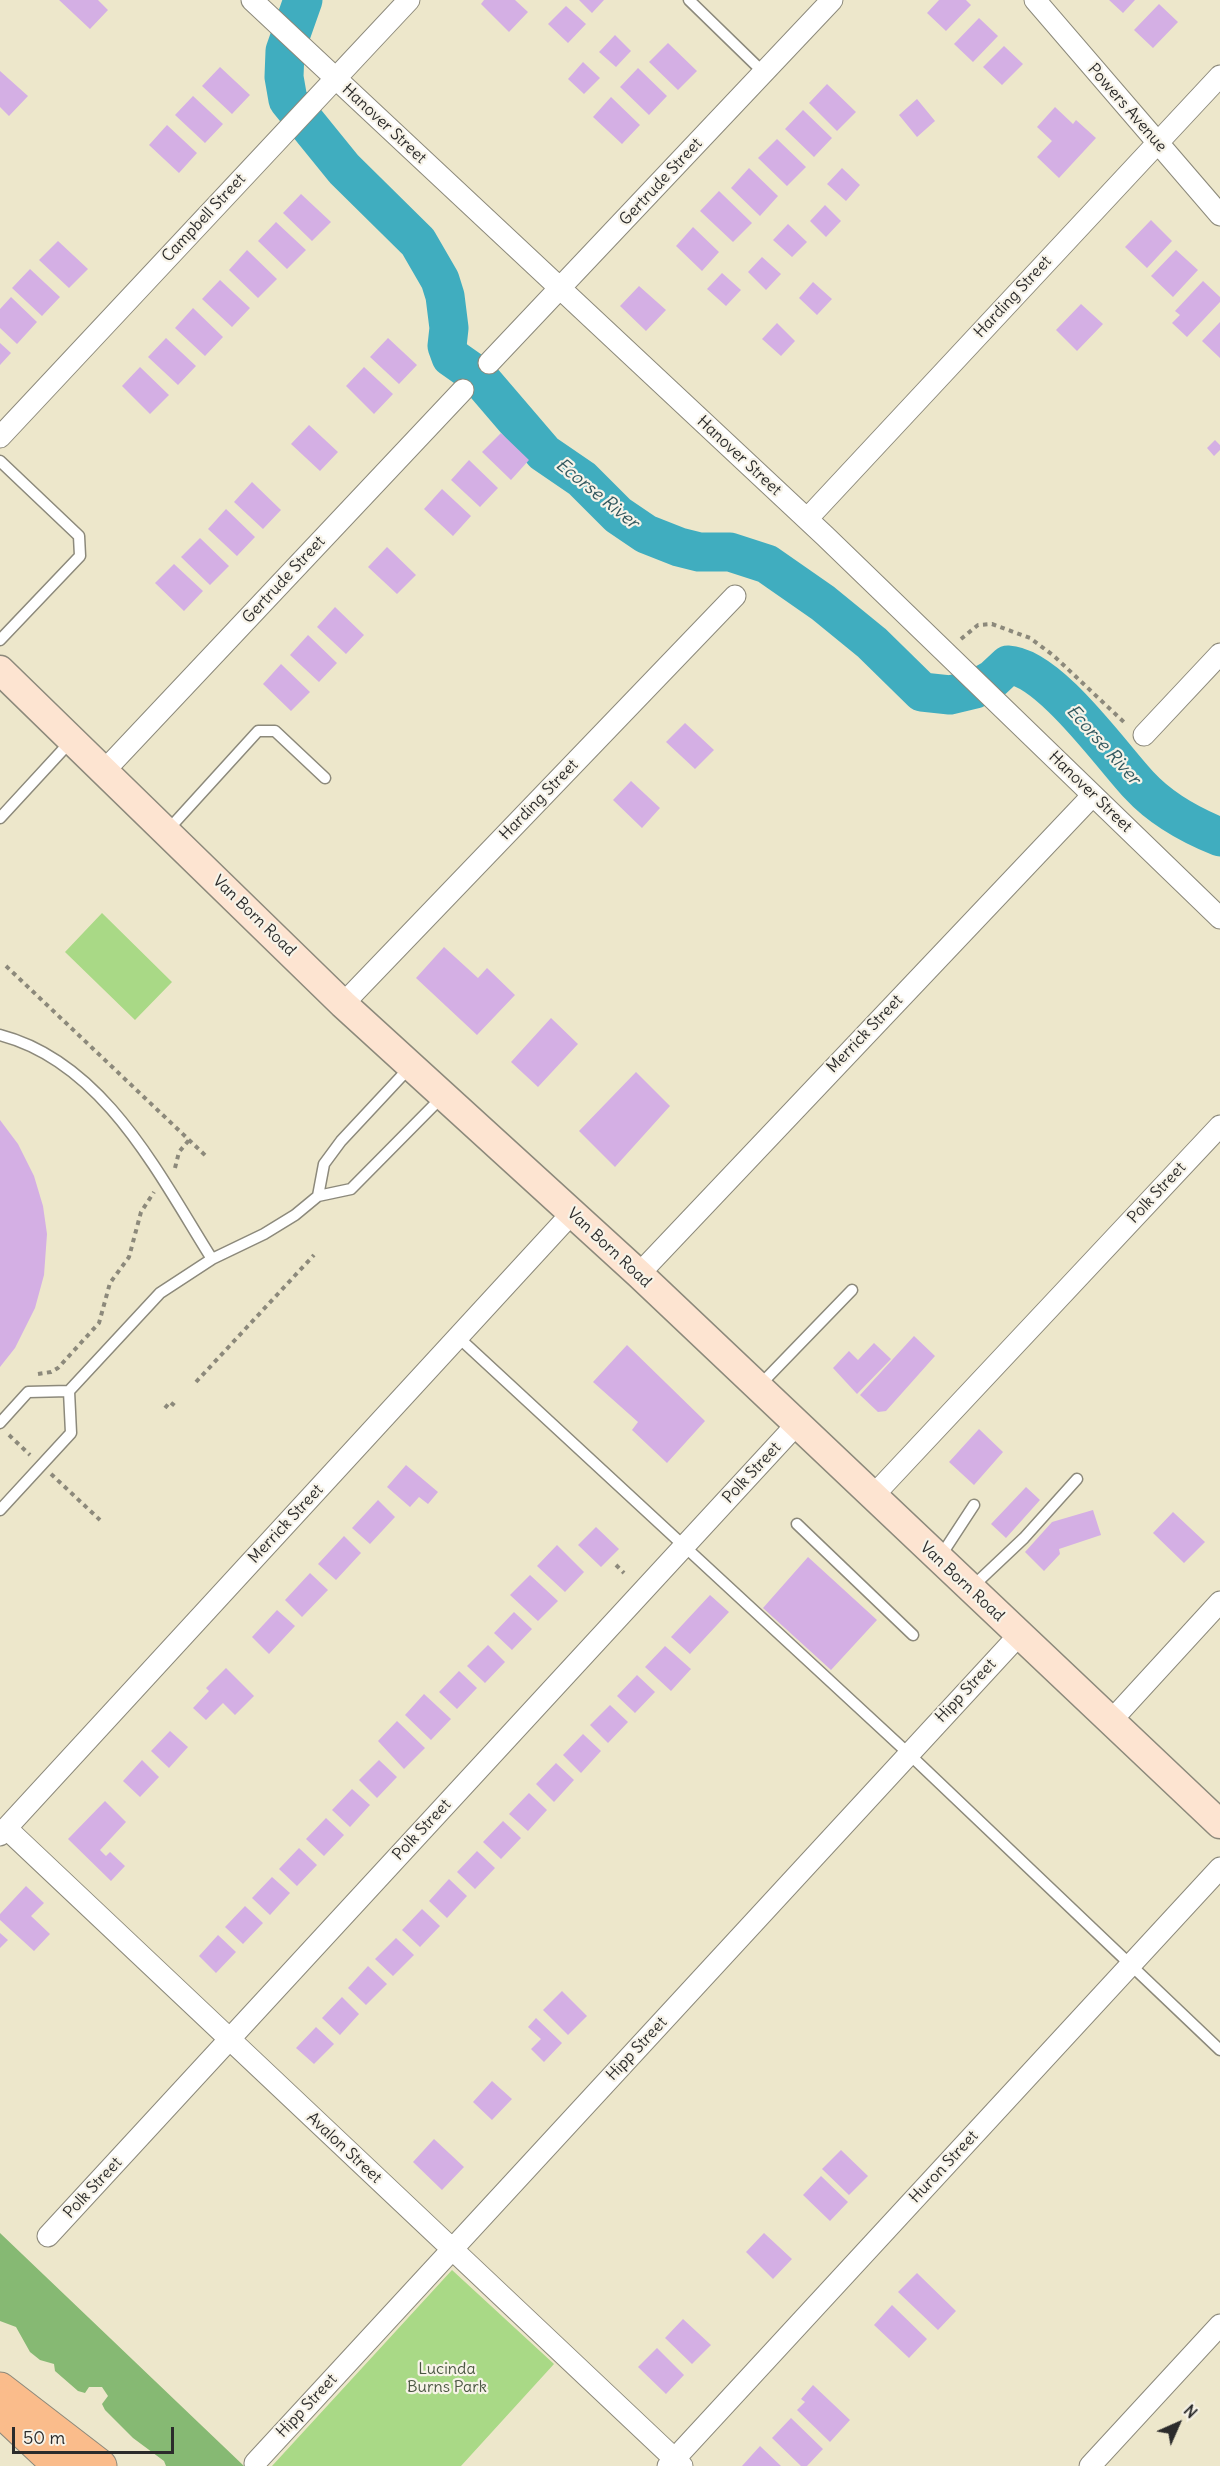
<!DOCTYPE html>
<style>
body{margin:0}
#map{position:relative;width:1220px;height:2466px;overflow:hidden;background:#ede7cb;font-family:Delius,sans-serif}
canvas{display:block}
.north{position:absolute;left:1148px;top:2394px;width:60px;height:60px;-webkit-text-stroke:4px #f7f3e8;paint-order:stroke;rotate:45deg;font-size:16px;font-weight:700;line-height:24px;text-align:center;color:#2b2b2b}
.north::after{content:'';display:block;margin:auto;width:21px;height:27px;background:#2b2b2b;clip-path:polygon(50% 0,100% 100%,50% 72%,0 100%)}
.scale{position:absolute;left:12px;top:2427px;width:162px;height:27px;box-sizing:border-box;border:3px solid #2b2b2b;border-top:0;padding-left:8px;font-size:18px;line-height:21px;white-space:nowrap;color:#2b2b2b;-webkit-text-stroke:4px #f7f3e8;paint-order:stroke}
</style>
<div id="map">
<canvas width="1220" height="2466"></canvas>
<div class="north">N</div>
<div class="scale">50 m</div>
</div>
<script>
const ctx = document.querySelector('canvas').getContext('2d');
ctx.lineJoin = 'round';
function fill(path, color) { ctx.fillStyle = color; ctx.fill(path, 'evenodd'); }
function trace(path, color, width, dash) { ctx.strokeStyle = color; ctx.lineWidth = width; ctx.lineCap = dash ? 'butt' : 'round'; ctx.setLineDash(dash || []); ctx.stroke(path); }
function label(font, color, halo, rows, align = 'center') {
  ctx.font = font + ' Delius,sans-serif'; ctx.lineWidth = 4.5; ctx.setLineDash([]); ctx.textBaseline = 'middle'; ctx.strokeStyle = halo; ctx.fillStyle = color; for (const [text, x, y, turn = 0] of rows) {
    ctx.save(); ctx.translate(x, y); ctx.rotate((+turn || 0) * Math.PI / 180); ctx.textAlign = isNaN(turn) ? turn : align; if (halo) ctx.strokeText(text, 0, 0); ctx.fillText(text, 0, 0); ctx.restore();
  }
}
fill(new Path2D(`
 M102,913L172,982L135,1020L65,952Z
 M452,2270L554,2364L461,2466H272Z`), '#a9d986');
fill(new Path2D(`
 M0,2233L244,2466H166L164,2461L133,2438L105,2410L102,2404L108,2396L102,2387H89L85,2393L78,2391L55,2371L54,2364L40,2360L30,2352L16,2327L0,2321Z`), '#86b973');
trace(new Path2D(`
 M303,0L285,51L284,77L288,100L344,169L418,242L440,280L445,296L449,328L447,346L451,357L478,376L544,453L582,479L618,515L646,534L679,547L699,552H730L767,564L823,603L872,643L922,692L950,695L975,689L993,679L1008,665C1049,667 1111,755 1139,785C1161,809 1190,825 1220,837`), '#40adbf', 39);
fill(new Path2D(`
 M59,0H98L108,10L90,29Z
 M484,0H515L528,12L509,32L481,4Z
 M579,0H604L592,13Z
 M939,0H966L971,5L946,31L927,13Z
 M1109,0H1135L1123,13Z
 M1159,4L1178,22L1153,48L1134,30Z
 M566,6L586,24L568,43L548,24Z
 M979,18L998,36L973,62L954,44Z
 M615,35L631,51L616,67L599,52Z
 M668,43L697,71L678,90L649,62Z
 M1004,46L1023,64L1002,85L983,67Z
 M583,62L600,78L584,94L568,79Z
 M220,67L250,95L232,114L202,86Z
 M638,68L667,96L649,115L620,87Z
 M0,71L28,96L9,116L0,107Z
 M827,84L856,112L837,131L809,103Z
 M193,96L223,124L205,143L175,115Z
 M611,97L640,125L622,144L593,117Z
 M917,99L935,121L917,137L899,115Z
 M1055,107L1073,124L1076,120L1096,138L1059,178L1037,157L1052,141L1037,127Z
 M803,110L832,138L814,157L785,129Z
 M167,125L197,153L179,173L149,145Z
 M777,139L806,167L787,186L758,158Z
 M749,168L778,196L760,216L731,188Z
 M842,168L860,185L846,201L827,184Z
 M719,191L752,223L733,242L700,211Z
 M301,194L331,222L312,241L283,213Z
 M825,205L841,221L826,237L810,221Z
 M1151,220L1172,241L1147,268L1125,247Z
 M276,222L306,250L287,269L258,241Z
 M788,224L807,242L792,257L773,240Z
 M693,227L719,252L702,271L676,246Z
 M58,241L88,269L69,288L39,260Z
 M247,250L277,279L258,298L229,270Z
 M1176,250L1198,270L1173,297L1151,276Z
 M762,257L781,274L766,290L748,272Z
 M30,269L60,297L42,316L12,288Z
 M722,273L741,290L726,306L707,289Z
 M220,280L250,308L232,327L202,299Z
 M1203,281L1220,297V302L1187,337L1172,323L1180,315L1175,311Z
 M813,282L832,299L817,315L799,298Z
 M639,286L666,310L646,331L620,306Z
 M11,297L37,322L17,344L0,328V309Z
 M1081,304L1103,324L1077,351L1056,330Z
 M193,308L223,337L205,356L175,328Z
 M1220,322V358L1202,341Z
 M777,323L795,341L781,356L762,339Z
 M166,338L196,366L178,385L148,357Z
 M388,338L417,365L399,384L370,357Z
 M0,343L11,353L0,365Z
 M140,367L169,395L150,414L122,386Z
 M364,367L393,394L374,414L346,386Z
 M309,425L338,452L320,471L291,444Z
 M501,433L529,460L511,480L482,452Z
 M1215,440L1220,445V450L1214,456L1207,448Z
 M469,460L498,488L480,507L451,480Z
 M252,482L281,510L263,529L234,502Z
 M442,489L471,516L453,536L424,509Z
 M226,509L255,537L237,556L208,529Z
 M200,538L229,566L210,585L181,557Z
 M387,547L416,575L397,594L368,567Z
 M174,564L203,591L184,611L155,583Z
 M335,607L364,635L346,654L317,627Z
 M308,635L337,663L319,682L290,655Z
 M281,664L310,692L291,711L263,684Z
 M685,723L714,750L695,769L666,742Z
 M631,781L660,808L642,828L613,800Z
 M444,947L478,978L487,968L515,995L477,1035L416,978Z
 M551,1018L578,1044L538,1087L511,1062Z
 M636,1072L670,1106L615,1167L579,1131Z
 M0,1120L18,1144L34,1176L43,1206L47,1234L44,1275L35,1308L15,1348L0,1367Z
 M914,1336L935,1356L886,1411L878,1412L860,1395Z
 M874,1343L891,1359L857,1394L833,1368L849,1351L858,1360Z
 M627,1345L705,1421L667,1463L632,1430L638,1422L593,1382Z
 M979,1429L1003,1452L974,1485L949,1462Z
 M406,1465L438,1492L428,1504L419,1497L410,1507L387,1487Z
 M1026,1487L1040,1500L1006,1538L991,1524Z
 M378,1500L395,1517L370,1544L352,1528Z
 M1093,1510L1101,1535L1059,1549L1060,1554L1044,1571L1025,1552L1052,1522Z
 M1173,1512L1205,1542L1184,1563L1153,1533Z
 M596,1527L619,1549L601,1567L578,1545Z
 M344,1536L361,1553L336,1580L318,1564Z
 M557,1545L584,1572L565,1592L537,1566Z
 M808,1557L877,1620L831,1670L763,1608Z
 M310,1573L328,1590L302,1617L285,1600Z
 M530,1575L558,1601L538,1621L510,1595Z
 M710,1595L729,1612L690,1654L671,1637Z
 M277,1610L295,1626L269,1654L252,1637Z
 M514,1612L532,1629L512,1650L494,1633Z
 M488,1645L505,1662L485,1683L467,1666Z
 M665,1646L691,1669L671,1691L645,1667Z
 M226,1668L254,1696L235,1715L223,1703L206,1720L193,1708L209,1691L206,1688Z
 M459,1671L477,1688L457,1709L439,1692Z
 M637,1675L655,1692L635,1713L617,1696Z
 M424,1694L451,1719L431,1740L405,1715Z
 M610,1705L628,1722L608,1743L590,1725Z
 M397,1721L425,1748L404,1769L378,1741Z
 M170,1731L188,1747L169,1768L151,1751Z
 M583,1734L601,1751L581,1773L563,1755Z
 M142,1760L159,1777L140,1797L123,1781Z
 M379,1760L397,1777L377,1798L359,1780Z
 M556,1763L574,1780L554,1802L536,1784Z
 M352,1789L370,1805L350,1827L332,1810Z
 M529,1793L547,1810L528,1831L509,1814Z
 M105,1801L126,1822L100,1850L106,1856L110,1852L125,1866L111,1881L68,1839Z
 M326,1818L344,1835L324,1856L306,1839Z
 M503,1821L521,1838L501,1859L483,1842Z
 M299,1848L317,1865L297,1886L279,1869Z
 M477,1851L495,1868L475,1889L457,1872Z
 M272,1877L290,1893L270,1915L252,1898Z
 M449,1879L467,1896L447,1918L429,1901Z
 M26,1886L44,1903L31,1916L50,1934L34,1951L0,1920V1914Z
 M245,1906L263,1923L243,1944L225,1927Z
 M422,1909L440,1926L420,1947L402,1930Z
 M0,1933L8,1940L0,1948Z
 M218,1935L236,1952L216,1973L199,1956Z
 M396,1938L414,1955L393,1976L375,1959Z
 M368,1966L387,1984L366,2005L348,1988Z
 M562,1991L587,2016L568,2035L543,2010Z
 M342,1997L359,2014L340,2035L322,2018Z
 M536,2018L562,2043L544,2062L531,2049L541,2039L528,2027Z
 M316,2027L334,2044L314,2064L296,2048Z
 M492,2081L512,2099L492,2120L473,2102Z
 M434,2139L464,2167L442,2190L413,2162Z
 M841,2150L868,2176L849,2195L822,2169Z
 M821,2176L848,2202L830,2221L803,2195Z
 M764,2233L792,2259L773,2279L746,2252Z
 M917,2273L956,2311L938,2330L898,2292Z
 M892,2305L927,2339L909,2358L874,2325Z
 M683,2319L711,2345L692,2364L665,2338Z
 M657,2348L684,2375L666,2394L638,2367Z
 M813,2385L850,2420L830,2442L797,2410L805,2402L801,2399Z
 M791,2418L823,2449L807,2466H801L772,2438Z
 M760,2446L781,2466H742Z`), '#d4afe4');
const lane = new Path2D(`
 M689,0L763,72
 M0,461L79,536L80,556L0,640
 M0,818L71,741
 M167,831L258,731H275L325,778
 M0,1035C104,1062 159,1175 212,1259
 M318,1196L324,1164L341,1141L411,1066
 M458,1337L909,1754L1220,2050
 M760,1385L852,1290
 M0,1423L28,1392L69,1391L160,1293L212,1259L264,1234L295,1215L318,1196L351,1189L444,1095
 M0,1510L71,1433L69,1391
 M797,1524L913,1635
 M940,1557L974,1505
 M971,1588L1024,1538L1077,1479`);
const street = new Path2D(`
 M252,0L825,536L1220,918
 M1035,0L1220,215
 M489,363L832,0
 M0,437L409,0
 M807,519L1220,76
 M1144,735L1220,654
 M105,770L463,390
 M343,1004L735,596
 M639,1274L1093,795
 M872,1497L1220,1126
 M1110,1722L1220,1602
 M6,1828L682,2466
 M0,1835L572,1213
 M48,2236L796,1425
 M255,2463L1019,1635
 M668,2466L1220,1868
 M1090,2466L1220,2325`);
const secondary = new Path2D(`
 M0,670L343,1004L639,1274L1220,1824`);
const highway = new Path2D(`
 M0,2389L100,2466
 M11,2420L60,2466`);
trace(lane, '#8c897b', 13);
trace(street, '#8c897b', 23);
trace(secondary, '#8c897b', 31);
trace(highway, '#8c897b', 35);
trace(new Path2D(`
 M961,639L978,625L992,624L1030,638L1054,656L1127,725
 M6,966L207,1157
 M175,1168L179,1152L189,1140
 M38,1374L51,1372L58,1368L99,1323L110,1283L129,1257L141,1212L154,1192
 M196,1382L314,1255
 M165,1408L170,1402L175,1406L177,1403
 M9,1435L30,1455
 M51,1474L100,1520
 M616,1565L624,1573`), '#8c897b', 4, [4.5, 4.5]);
trace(lane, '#fff', 10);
trace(street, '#fff', 21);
trace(secondary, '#fde4d1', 28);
trace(highway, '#fabc8b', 33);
label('16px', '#2b2b2b', '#f7f3e8', [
 ["Powers Avenue",1127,108,49],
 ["Hanover Street",384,124,43],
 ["Gertrude Street",661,182,-47],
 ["Campbell Street",204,218,-47],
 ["Harding Street",1013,297,-47],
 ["Hanover Street",739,456,43],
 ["Gertrude Street",284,580,-47],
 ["Hanover Street",1090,792,44],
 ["Harding Street",539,800,-46],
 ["Van Born Road",254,916,44],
 ["Merrick Street",865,1034,-46],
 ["Polk Street",1157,1193,-47],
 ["Van Born Road",609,1248,43],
 ["Polk Street",752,1473,-47],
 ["Merrick Street",286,1524,-47],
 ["Van Born Road",962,1582,43],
 ["Hipp Street",966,1691,-47],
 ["Polk Street",422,1830,-47],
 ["Hipp Street",637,2049,-47],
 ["Avalon Street",344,2148,43],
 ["Huron Street",944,2167,-47],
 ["Polk Street",93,2188,-47],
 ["Hipp Street",307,2406,-47]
]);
label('16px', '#4a5642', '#f7f3e8', [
 ["Lucinda",447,2369],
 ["Burns Park",447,2387]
]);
label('italic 18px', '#32585f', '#f7f3e8', [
 ["Ecorse River",597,494,39],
 ["Ecorse River",1103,745,48]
]);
</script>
